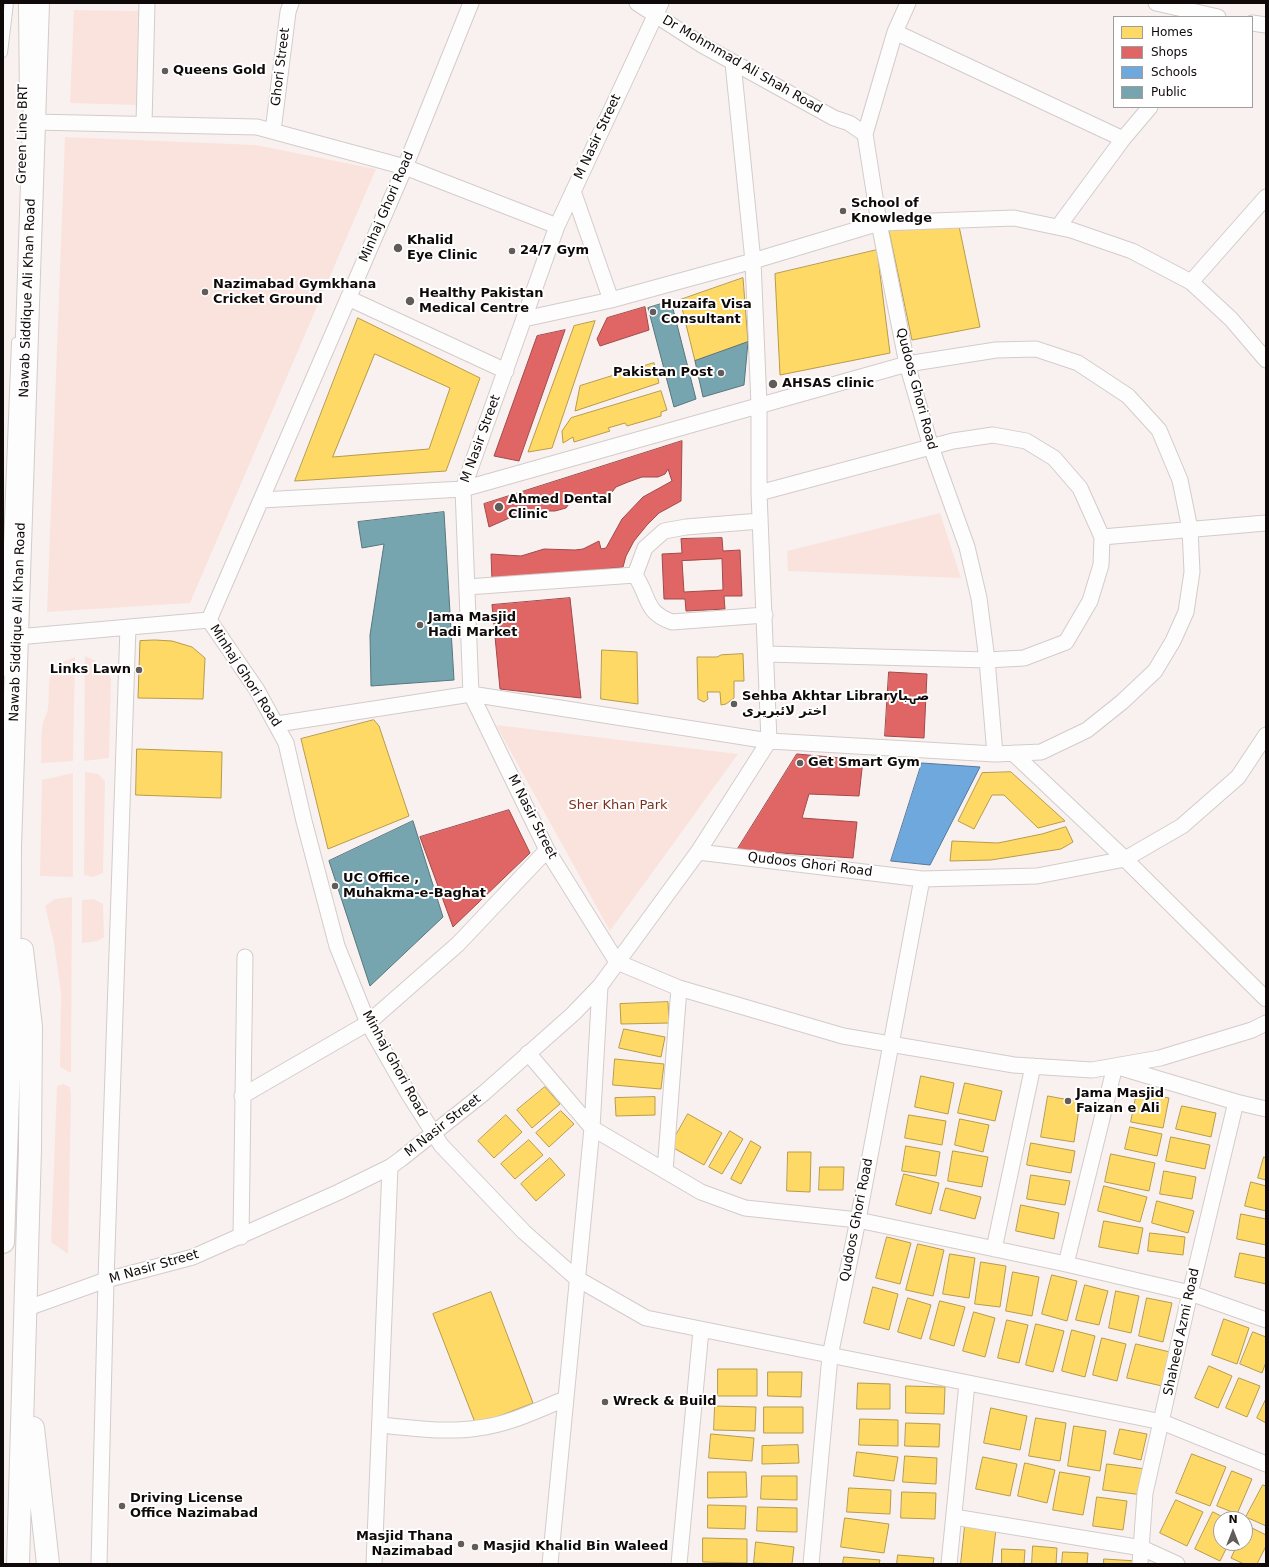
<!DOCTYPE html>
<meta charset="utf-8">
<style>
body{margin:0}
#map{position:relative;width:1269px;height:1567px;overflow:hidden;background:#f9f1ef;font-family:"DejaVu Sans",sans-serif}
canvas{display:block}
.frame{position:absolute;inset:0;border:4px solid #0f0a09;pointer-events:none}
.legend{position:absolute;left:1113px;top:16px;width:140px;height:92px;box-sizing:border-box;background:#fff;border:1px solid #9f9d9d;margin:0;padding:5px 7px;list-style:none;font-size:12px;color:#0f0a09}
.legend li{display:flex;align-items:center;gap:8px;height:20px}
.legend b{width:20px;border:1px solid #9f9d9d}
.north{position:absolute;left:1213px;top:1511px;width:40px;height:40px;box-sizing:border-box;background:#fff;border:1px solid #9f9d9d;border-radius:50%;rotate:0deg;font-size:11px;font-weight:700;line-height:16px;text-align:center;color:#0f0a09}
.north::after{content:'';display:block;margin:auto;width:14px;height:18px;background:#615b5a;clip-path:polygon(50% 0,100% 100%,50% 72%,0 100%)}
</style>
<div id="map">
<canvas width="1269" height="1567"></canvas>
<div class="frame"></div>
<ul class="legend">
<li><b style="height:11px;background:#ffd966"></b>Homes</li>
<li><b style="height:11px;background:#e06666"></b>Shops</li>
<li><b style="height:11px;background:#6fa8dc"></b>Schools</li>
<li><b style="height:11px;background:#76a5af"></b>Public</li>
</ul>
<div class="north">N</div>
</div>
<script>
const ctx = document.querySelector('canvas').getContext('2d');
ctx.lineJoin = 'round';
function fill(path, color) { ctx.fillStyle = color; ctx.fill(path, 'evenodd'); }
function trace(path, color, width, dash) { ctx.strokeStyle = color; ctx.lineWidth = width; ctx.lineCap = dash ? 'butt' : 'round'; ctx.setLineDash(dash || []); ctx.stroke(path); }
function label(font, color, halo, rows, align = 'center') {
  ctx.font = font + ' "DejaVu Sans",Cairo,sans-serif'; ctx.lineWidth = 4; ctx.setLineDash([]); ctx.textBaseline = 'middle'; ctx.strokeStyle = halo; ctx.fillStyle = color; for (const [text, x, y, turn = 0] of rows) {
    ctx.save(); ctx.translate(x, y); ctx.rotate((+turn || 0) * Math.PI / 180); ctx.textAlign = isNaN(turn) ? turn : align; if (halo) ctx.strokeText(text, 0, 0); ctx.fillText(text, 0, 0); ctx.restore();
  }
}
fill(new Path2D(`
 M74,10L138,11L137,105L70,103Z
 M65,137L256,145L376,169L190,603L47,612Z
 M940,513L961,578L788,571L787,551Z
 M85,656C97,661 105,666 111,678L109,758L84,761Z
 M75,657L73,761L41,763C42,751 40,735 43,723C44,718 48,713 48,708C51,682 42,667 75,657Z
 M496,725L738,754L610,931Z
 M85,772L98,774L105,781L103,873L93,877L84,875Z
 M73,773V877L40,876L42,780Z
 M72,897L71,1073L60,1067L61,993L54,943L45,906L55,899Z
 M94,899L103,904L104,937L98,941L82,943V900Z
 M63,1084L70,1087L71,1097L68,1254L51,1242L57,1086Z`), '#fae3dd');
const homes = new Path2D(`
 M959,226L980,327L912,340L889,231Z
 M877,250L890,353L780,375L775,274Z
 M743,278L748,342L695,361L680,300Z
 M358,318L480,378L446,471L295,481ZM375,354L450,388L429,449L333,457Z
 M595,321L552,448L528,452L574,326Z
 M654,363L659,383L575,411L580,386Z
 M661,391L667,410L661,412V416L627,426L625,423L608,428L610,431L574,442L573,437L563,443L562,431L571,418Z
 M155,640L172,641L192,647L205,658L203,699L138,698L140,641Z
 M602,650L637,652L638,704L601,699Z
 M743,654L744,681H734V698L726,704L721,705L720,692H707L708,699L704,702L698,699L697,657H717L721,655Z
 M374,720L379,726L409,816L328,849L301,739Z
 M137,749L222,752L221,798L136,795Z
 M1011,772L1065,821L1038,828L1004,795H992L974,829L958,821L982,773Z
 M1066,827L1073,842L1061,849L991,860L950,861L952,841L998,843L1042,834Z
 M668,1002L669,1023L621,1024L620,1004Z
 M624,1029L665,1037L661,1057L619,1048Z
 M615,1059L664,1064L661,1089L613,1085Z
 M921,1076L954,1083L948,1114L915,1107Z
 M965,1083L1002,1091L995,1121L958,1113Z
 M545,1087L560,1104L532,1128L517,1110Z
 M1137,1092L1169,1098L1163,1128L1131,1122Z
 M1048,1096L1080,1102L1074,1142L1041,1137Z
 M655,1097V1115L616,1116L615,1098Z
 M1182,1106L1216,1113L1211,1137L1176,1129Z
 M561,1111L574,1124L549,1147L536,1133Z
 M688,1114L722,1133L704,1165L670,1146Z
 M506,1115L522,1132L494,1158L478,1141Z
 M909,1115L946,1121L942,1145L905,1138Z
 M960,1119L989,1125L983,1152L955,1145Z
 M1130,1127L1162,1134L1157,1156L1125,1149Z
 M730,1131L743,1139L722,1174L709,1167Z
 M1171,1137L1210,1145L1205,1169L1166,1161Z
 M529,1140L543,1155L515,1179L501,1164Z
 M751,1141L761,1147L741,1184L731,1179Z
 M1031,1143L1075,1151L1071,1173L1027,1165Z
 M906,1146L940,1152L936,1176L902,1171Z
 M953,1151L988,1157L982,1187L948,1181Z
 M788,1152H811L810,1192L787,1191Z
 M1111,1154L1155,1163L1149,1191L1105,1182Z
 M1264,1157L1266,1158V1180L1258,1178Z
 M550,1158L565,1175L536,1201L521,1184Z
 M820,1167H844L843,1190H819Z
 M1164,1171L1196,1177L1192,1199L1160,1194Z
 M904,1174L939,1183L931,1214L896,1205Z
 M1031,1175L1070,1181L1065,1205L1027,1199Z
 M1251,1182L1266,1186V1211L1245,1206Z
 M1104,1186L1147,1197L1140,1222L1098,1211Z
 M946,1188L981,1197L975,1219L940,1210Z
 M1157,1201L1194,1211L1188,1233L1152,1223Z
 M1021,1205L1059,1213L1054,1239L1016,1231Z
 M1241,1214L1266,1219V1245L1237,1239Z
 M1104,1221L1143,1228L1138,1254L1099,1247Z
 M1150,1233L1185,1237L1183,1255L1148,1251Z
 M887,1237L911,1243L900,1284L876,1278Z
 M918,1244L944,1250L933,1296L906,1290Z
 M1240,1253L1266,1258V1284L1235,1277Z
 M950,1254L975,1258L969,1298L943,1294Z
 M981,1262L1006,1266L1000,1307L975,1304Z
 M1013,1272L1039,1277L1032,1316L1006,1311Z
 M1052,1275L1077,1281L1067,1321L1042,1314Z
 M1085,1285L1108,1291L1099,1325L1076,1320Z
 M873,1287L898,1294L889,1330L864,1323Z
 M1116,1291L1139,1296L1131,1333L1109,1328Z
 M491,1292L533,1403L476,1425L433,1314Z
 M908,1298L931,1305L921,1339L898,1332Z
 M1147,1298L1172,1303L1163,1342L1139,1336Z
 M940,1301L965,1307L954,1346L930,1339Z
 M974,1312L995,1318L985,1357L963,1351Z
 M1224,1319L1249,1328L1237,1364L1212,1355Z
 M1007,1320L1028,1325L1019,1363L998,1358Z
 M1036,1324L1064,1331L1053,1372L1026,1365Z
 M1072,1330L1095,1336L1085,1377L1062,1371Z
 M1253,1332L1266,1337V1362L1262,1373L1240,1364Z
 M1102,1338L1126,1344L1117,1381L1093,1375Z
 M1136,1344L1170,1352L1162,1386L1127,1378Z
 M1209,1366L1232,1376L1218,1408L1195,1398Z
 M718,1369H757V1396H718Z
 M768,1372H802L801,1397L768,1396Z
 M1239,1378L1260,1386L1247,1417L1226,1408Z
 M858,1383L890,1384V1409H857Z
 M906,1386L945,1387L944,1414L906,1413Z
 M1266,1399V1423L1257,1418Z
 M715,1406L756,1407L755,1431L714,1430Z
 M764,1407H803V1433H764Z
 M991,1408L1027,1416L1020,1450L984,1443Z
 M1036,1418L1066,1423L1060,1461L1029,1456Z
 M860,1419L898,1420V1446L859,1445Z
 M906,1423L940,1424L939,1447L905,1446Z
 M1074,1426L1106,1431L1100,1471L1068,1466Z
 M1120,1429L1147,1434L1141,1460L1114,1454Z
 M711,1434L754,1438L752,1461L709,1458Z
 M798,1445L799,1463L762,1464V1446Z
 M857,1452L898,1457L894,1481L854,1476Z
 M1192,1454L1226,1467L1210,1506L1176,1493Z
 M905,1456L937,1458L936,1484L903,1482Z
 M983,1457L1017,1464L1010,1496L976,1489Z
 M1025,1463L1055,1470L1047,1503L1018,1496Z
 M1107,1464L1146,1469L1143,1495L1103,1490Z
 M1232,1471L1252,1479L1237,1514L1217,1506Z
 M708,1472H746L747,1497L708,1498Z
 M1060,1472L1090,1477L1083,1515L1053,1510Z
 M762,1476H797V1500L761,1499Z
 M1263,1485L1266,1486V1526L1246,1517Z
 M849,1488L891,1490L890,1514L847,1512Z
 M902,1492L936,1493L935,1519L901,1518Z
 M1097,1497L1127,1501L1123,1530L1093,1526Z
 M1176,1500L1203,1512L1187,1546L1160,1533Z
 M708,1505L746,1506L745,1529L708,1528Z
 M758,1507L797,1508V1532L757,1531Z
 M1213,1512L1227,1519H1221V1543H1229L1220,1561L1195,1549Z
 M845,1518L889,1524L884,1553L841,1547Z
 M1246,1525L1266,1535V1546L1257,1564H1244L1231,1558L1238,1543H1245Z
 M965,1526L996,1529L992,1564H961Z
 M703,1538L747,1539V1563L703,1562Z
 M756,1542L794,1547L792,1564L754,1563Z
 M1033,1546L1057,1548L1056,1564H1032Z
 M1002,1549L1025,1550L1024,1564H1002Z
 M1063,1552L1088,1553L1087,1564H1062Z
 M898,1555L934,1558L933,1564H897Z
 M844,1557L880,1560L879,1564H843Z
 M1104,1559L1137,1561V1564H1104Z`);
fill(homes, '#ffd966');
trace(homes, '#b79b4a', 1);
const shops = new Path2D(`
 M645,307L649,330L600,346L597,339L607,318Z
 M565,330L519,461L494,456L537,336Z
 M682,441L681,501L659,513L647,525L634,541L626,556L623,567L492,581L491,554L521,556L544,549L575,550L583,549L599,541L601,549L606,548L622,519L643,497L672,481L668,469L665,474L658,477H642L628,482L616,487L612,492L604,496L593,498L584,496L571,501L566,508L555,511H525L489,527L484,504Z
 M722,538L723,551L740,550L742,596H724L725,609L686,611L685,599H664L662,554L682,553L681,539ZM722,559L723,590L684,592L682,561Z
 M570,598L581,698L500,689L492,605Z
 M889,672L927,674L924,738L885,736Z
 M797,754L863,760L859,796L809,794L802,818L857,822L853,858L737,850Z
 M509,810L530,853L453,927L420,837Z`);
fill(shops, '#e06666');
trace(shops, '#a14a4a', 1);
const schools = new Path2D(`
 M922,763L980,767L930,865L891,861Z`);
fill(schools, '#6fa8dc');
trace(schools, '#52799d', 1);
const public = new Path2D(`
 M671,301L696,399L674,407L648,308Z
 M748,342L744,385L703,397L695,361Z
 M444,512L454,680L371,686L370,635L384,544L362,548L358,522Z
 M413,821L443,917L370,986L329,861Z`);
fill(public, '#76a5af');
trace(public, '#57767d', 1);
const service = new Path2D(`
 M23,3L24,104
 M3,53L9,3
 M3,672L16,342`);
const minor = new Path2D(`
 M637,3L702,45L834,118L849,123L865,134
 M908,3L895,32L865,134L879,223L907,364L931,447L967,547L979,598L987,660L995,754
 M1156,3L1218,17
 M1252,23L1266,25
 M895,32L1123,139
 M34,122L257,127L405,167L557,226
 M144,124L147,3
 M273,131L288,12L291,3
 M573,191L611,300
 M1058,227L1123,139L1150,107
 M1191,282L1266,197
 M348,298L506,371
 M524,319L611,300L753,261L879,223L1014,218L1071,230L1132,251L1191,282L1231,319L1266,360
 M759,493L953,441L993,435L1026,441L1054,458L1080,488L1102,537L1101,565L1090,601L1066,642L1024,658L987,660L766,654
 M261,500L463,489L907,364L996,350L1036,349L1078,363L1128,396L1159,430L1180,480L1190,529L1192,572L1186,612L1173,641L1155,671L1122,702L1087,730L1041,752L995,754L769,741L471,694L277,724
 M1102,537L1266,523
 M635,575L645,548L664,531L686,527L760,521
 M467,587L635,575C650,597 644,612 672,622L765,615
 M209,620L257,690L286,743L304,821L337,946L368,1023L408,1093L441,1145L524,1232L576,1278L646,1318L1162,1422L1266,1464
 M209,620L405,167L471,3
 M17,637L209,620
 M1013,753L1125,859L1266,999
 M698,852L922,879L1037,876L1125,859L1182,826L1238,777L1266,735
 M617,962L547,850L471,694L463,489L557,226L661,3
 M617,962L679,988L843,1036L1014,1065L1092,1070L1160,1058L1252,1030L1266,1023
 M528,1053L592,1128L701,1192L745,1208L858,1220L1066,1264L1190,1293L1266,1320
 M242,1096L368,1023L458,944L547,850
 M665,1171L679,988
 M241,1237L245,957
 M994,1249L1033,1066
 M1066,1264L1115,1066L1236,1102L1266,1109
 M25,1309L106,1280L193,1257L339,1192L390,1167L401,1159L484,1093L573,1014L600,986L698,852L769,741L759,493V405L753,261L733,63
 M380,1425C412,1428 446,1433 478,1428C508,1425 537,1410 565,1399
 M954,1517L1142,1548L1177,1564
 M99,1564L106,1280L128,627
 M374,1564L390,1167
 M550,1564L592,1128L600,986
 M679,1564L701,1330
 M811,1564L830,1356L858,1220L922,879
 M949,1564L967,1383
 M1140,1564L1145,1493L1190,1293L1236,1102`);
const primary = new Path2D(`
 M3,1242L9,1065L10,846L38,3
 M33,1428L48,1564
 M18,1564L30,1149L31,1027L22,950`);
trace(service, '#d2ccca', 10);
trace(minor, '#d2ccca', 17);
trace(primary, '#d2ccca', 24);
trace(service, '#fefdfd', 8);
trace(minor, '#fefdfd', 15);
trace(primary, '#fefdfd', 22);
for (const [x, y, r, color] of [
 [165,71,4,"#615b5a"],
 [843,211,4,"#615b5a"],
 [398,248,5,"#615b5a"],
 [512,251,4,"#615b5a"],
 [205,292,4,"#615b5a"],
 [410,301,5,"#615b5a"],
 [653,312,4,"#615b5a"],
 [721,373,4,"#615b5a"],
 [773,384,5,"#615b5a"],
 [499,507,5,"#615b5a"],
 [420,625,4,"#615b5a"],
 [139,670,4,"#615b5a"],
 [734,704,4,"#615b5a"],
 [800,763,4,"#615b5a"],
 [335,886,4,"#615b5a"],
 [1068,1101,4,"#615b5a"],
 [605,1402,4,"#615b5a"],
 [122,1506,4,"#615b5a"],
 [461,1544,4,"#615b5a"],
 [475,1547,4,"#615b5a"]
]) { const dot = new Path2D(); dot.arc(x, y, r, 0, 2 * Math.PI); ctx.fillStyle = color; ctx.fill(dot); trace(dot, '#fff', 1.5); }
label('13px', '#0f0a09', '#fff', [
 ["Dr Mohmmad Ali Shah Road",742,65,30],
 ["Ghori Street",281,67,-83],
 ["Green Line BRT",23,134,-89],
 ["M Nasir Street",598,137,-65],
 ["Minhaj Ghori Road",387,207,-67],
 ["Nawab Siddique Ali Khan Road",28,298,-88],
 ["Qudoos Ghori Road",916,389,75],
 ["M Nasir Street",481,439,-70],
 ["Nawab Siddique Ali Khan Road",18,622,-88],
 ["Minhaj Ghori Road",245,676,57],
 ["M Nasir Street",532,817,63],
 ["Qudoos Ghori Road",810,865,7],
 ["Minhaj Ghori Road",394,1064,61],
 ["M Nasir Street",443,1126,-38],
 ["Qudoos Ghori Road",857,1220,-79],
 ["M Nasir Street",154,1267,-16],
 ["Shaheed Azmi Road",1182,1332,-78]
]);
label('bold 13px', '#0f0a09', '#fff', [
 ["Queens Gold",173,71],
 ["School of",851,204],
 ["Knowledge",851,219],
 ["Khalid",407,241],
 ["Eye Clinic",407,256],
 ["24/7 Gym",520,251],
 ["Nazimabad Gymkhana",213,285],
 ["Cricket Ground",213,300],
 ["Healthy Pakistan",419,294],
 ["Medical Centre",419,309],
 ["Huzaifa Visa",661,305],
 ["Consultant",661,320],
 ["Pakistan Post",713,373,"right"],
 ["AHSAS clinic",782,384],
 ["Ahmed Dental",508,500],
 ["Clinic",508,515],
 ["Jama Masjid",428,618],
 ["Hadi Market",428,633],
 ["Links Lawn",131,670,"right"],
 ["Sehba Akhtar Libraryصہبا",742,697],
 ["اختر لائبریری",742,712],
 ["Get Smart Gym",808,763],
 ["UC Office ,",343,879],
 ["Muhakma-e-Baghat",343,894],
 ["Jama Masjid",1076,1094],
 ["Faizan e Ali",1076,1109],
 ["Wreck & Build",613,1402],
 ["Driving License",130,1499],
 ["Office Nazimabad",130,1514],
 ["Masjid Thana",453,1537,"right"],
 ["Nazimabad",453,1552,"right"],
 ["Masjid Khalid Bin Waleed",483,1547]
], 'left');
label('13px', '#7d2f1f', '#fff', [
 ["Sher Khan Park",618,806]
]);
</script>
